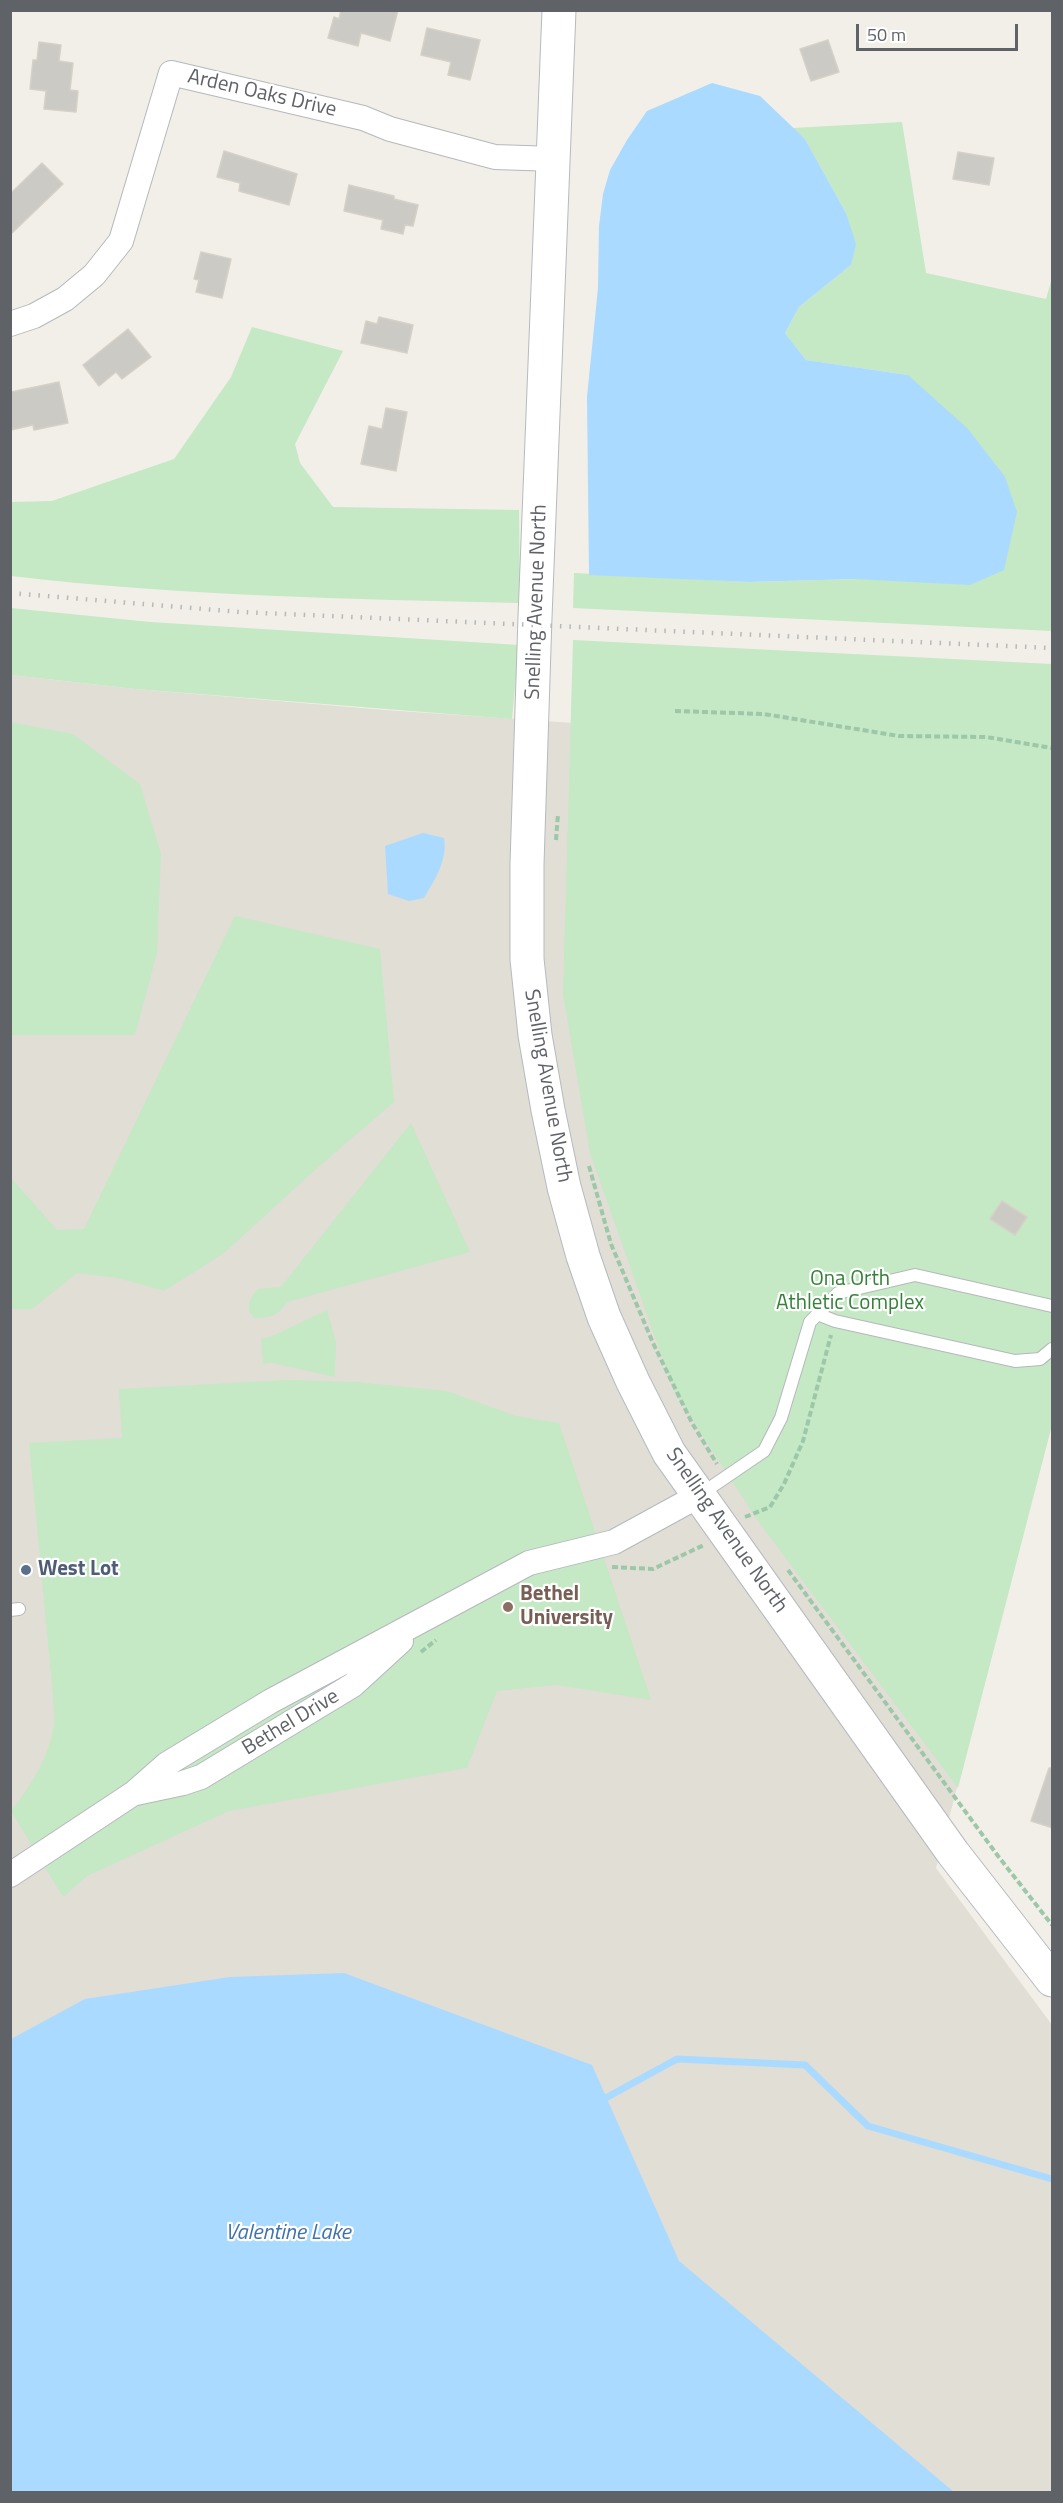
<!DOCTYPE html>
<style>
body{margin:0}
#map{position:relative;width:1063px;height:2503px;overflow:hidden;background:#f1efe8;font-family:"Titillium Web",sans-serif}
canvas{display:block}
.frame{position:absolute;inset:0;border:12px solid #5f6368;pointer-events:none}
.scale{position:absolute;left:856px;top:24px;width:162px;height:27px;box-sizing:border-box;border:3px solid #5f6368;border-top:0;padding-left:8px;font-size:18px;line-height:21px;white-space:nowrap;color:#5f6368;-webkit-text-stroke:4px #fff;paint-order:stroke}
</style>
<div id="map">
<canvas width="1063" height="2503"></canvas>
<div class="frame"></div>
<div class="scale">50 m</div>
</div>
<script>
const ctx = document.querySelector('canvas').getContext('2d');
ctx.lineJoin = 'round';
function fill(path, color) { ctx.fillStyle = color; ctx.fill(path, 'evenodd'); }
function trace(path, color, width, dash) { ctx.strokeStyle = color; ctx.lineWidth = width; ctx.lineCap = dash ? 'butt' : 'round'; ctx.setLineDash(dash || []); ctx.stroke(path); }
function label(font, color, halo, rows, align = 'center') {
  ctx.font = font + ' "Titillium Web",sans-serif'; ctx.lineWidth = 4.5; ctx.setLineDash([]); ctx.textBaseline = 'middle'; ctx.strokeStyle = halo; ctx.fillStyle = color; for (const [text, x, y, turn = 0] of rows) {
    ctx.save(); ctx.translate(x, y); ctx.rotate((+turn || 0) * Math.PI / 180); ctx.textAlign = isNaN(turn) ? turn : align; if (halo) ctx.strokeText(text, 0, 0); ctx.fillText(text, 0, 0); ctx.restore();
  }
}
fill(new Path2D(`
 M11,675L136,689L385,710L982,751L1052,1423L936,1868L1052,2025V2492H11Z`), '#e1ded6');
fill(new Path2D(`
 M902,122L926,273L1046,299L1052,278V631L573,608L574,573L749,582L856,579L908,375L806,360L785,333L799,307L851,265L846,213L805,139L793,128Z
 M252,327L343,351L295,444L300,463L333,507L519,510L520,603C350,599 179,596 11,576L10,502L52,501L174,459L231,377Z
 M11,608L150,622L519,645L512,719L136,689L11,675Z
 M573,640L1052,664V1425L958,1788L758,1521L674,1391L590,1153L563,994Z
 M10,722L73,734L140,784L161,854L157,953L135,1035H11Z
 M235,916L380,949L394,1102L316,1169L224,1253L164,1291L118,1278L77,1273L32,1309H11V1178L57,1230L84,1229Z
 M411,1123L470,1252L287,1302C279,1315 269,1319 254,1318L249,1311C248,1302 251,1296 258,1289L281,1287Z
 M327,1310L336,1342L335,1377L272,1363L263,1364L261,1339L270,1337Z
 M287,1380L357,1382L447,1391L516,1416L559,1423L651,1700L557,1685L497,1691L467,1768L229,1811L87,1876L63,1897L11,1811C30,1788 50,1755 54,1724C55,1715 53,1705 53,1696L29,1443L122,1438L119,1389Z`), '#c5e8c5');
fill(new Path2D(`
 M712,83L760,96L805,139L846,213L856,244L851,265L799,307L785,333L806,360L908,375L968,429L1005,477L1017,512L1004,570L970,585L856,579L749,582L589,575L587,397L598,288L599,226L603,194L610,170L627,140L647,111Z
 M423,833L444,838C448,860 434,881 424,898L409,901L388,894L385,846Z
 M344,1973L592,2065L679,2261L954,2492H11V2039L85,1999L230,1977Z`), '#aadaff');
trace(new Path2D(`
 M600,2101L677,2059L805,2065L868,2126L1052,2179`), '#aadaff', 7);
const building = new Path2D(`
 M341,10H398L390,41L361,33L358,46L328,38L334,17L339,19Z
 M427,28L480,40L470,80L448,75L451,62L421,55Z
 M828,40L839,72L811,81L800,49Z
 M39,42L61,45L59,61L73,63L70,90L78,91L76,112L44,109L46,91L30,89L33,60H37Z
 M224,151L297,174L289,205L239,191L240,183L217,177Z
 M958,152L994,158L989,185L953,179Z
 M42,163L63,184L10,235V194Z
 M349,185L394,196V199L418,205L413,226L405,225L403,234L381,229L383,220L344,211Z
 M201,252L231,259L222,298L196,292L199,280L194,279Z
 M379,317L413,325L407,353L361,343L366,321L377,324Z
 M128,329L151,357L122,379L116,372L99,386L83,365Z
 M59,382L68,423L34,430L33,425L11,430V392Z
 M386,408L407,412L396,471L361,464L369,426L382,429Z
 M1002,1201L1027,1217L1015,1235L990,1219Z
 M1049,1768H1053V1828L1031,1821Z`);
fill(building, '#cccac5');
trace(building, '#d6d1c6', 1.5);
const lane = new Path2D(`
 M817,1314L835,1321L1015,1361L1040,1359L1052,1349
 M701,1494L764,1451L781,1418L810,1322L838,1293L915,1275L1052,1306
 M10,1610L19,1609`);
const street = new Path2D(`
 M10,324L34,316L65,299L94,275L121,241L171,73L363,118L390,129L495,157L555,159
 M136,1793L183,1783L201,1777L353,1685L401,1641
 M10,1875L134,1793L167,1764L271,1701L529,1563L614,1542L700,1495`);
const secondary = new Path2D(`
 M559,10L535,617L527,864V959L535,1035L548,1110L564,1187L583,1256L604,1317L633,1382L669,1453L953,1853L1052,1980`);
trace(lane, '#b5b8bc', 14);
trace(street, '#b5b8bc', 26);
trace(secondary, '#b6babf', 35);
trace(new Path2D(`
 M675,711L764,714L899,736L986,737L1052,748
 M556,840L558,814
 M589,1166L611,1244L653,1343L692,1423L717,1464
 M745,1517L770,1507L784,1484L803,1441L831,1335
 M612,1567L653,1569L704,1545
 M788,1570L998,1856L1052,1925
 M421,1652L436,1640`), '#9cc7a9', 4, [6, 3]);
trace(lane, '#fff', 12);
trace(street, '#fff', 24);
trace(secondary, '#fff', 33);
trace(new Path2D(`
 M10,593L240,612L1052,648`), '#b6b7b8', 4.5, [1.5, 8]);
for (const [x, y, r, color] of [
 [26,1570,6,"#5c6f8a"],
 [508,1607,6,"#8d6e63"]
]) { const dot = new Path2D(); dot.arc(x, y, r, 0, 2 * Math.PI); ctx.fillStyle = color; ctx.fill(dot); trace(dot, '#fff', 2); }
label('21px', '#5f6368', '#fff', [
 ["Arden Oaks Drive",262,94,13],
 ["Snelling Avenue North",537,602,-88],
 ["Snelling Avenue North",547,1086,80],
 ["Snelling Avenue North",726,1531,55],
 ["Bethel Drive",291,1723,-31]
]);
label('21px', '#348238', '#fff', [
 ["Ona Orth",850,1280],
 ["Athletic Complex",850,1304]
]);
label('bold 21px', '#4e5e75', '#fff', [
 ["West Lot",38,1570]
], 'left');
label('bold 21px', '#785e54', '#fff', [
 ["Bethel",520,1595],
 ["University",520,1619]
], 'left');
label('italic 22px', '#4174aa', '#fff', [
 ["Valentine Lake",288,2234]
]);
</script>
